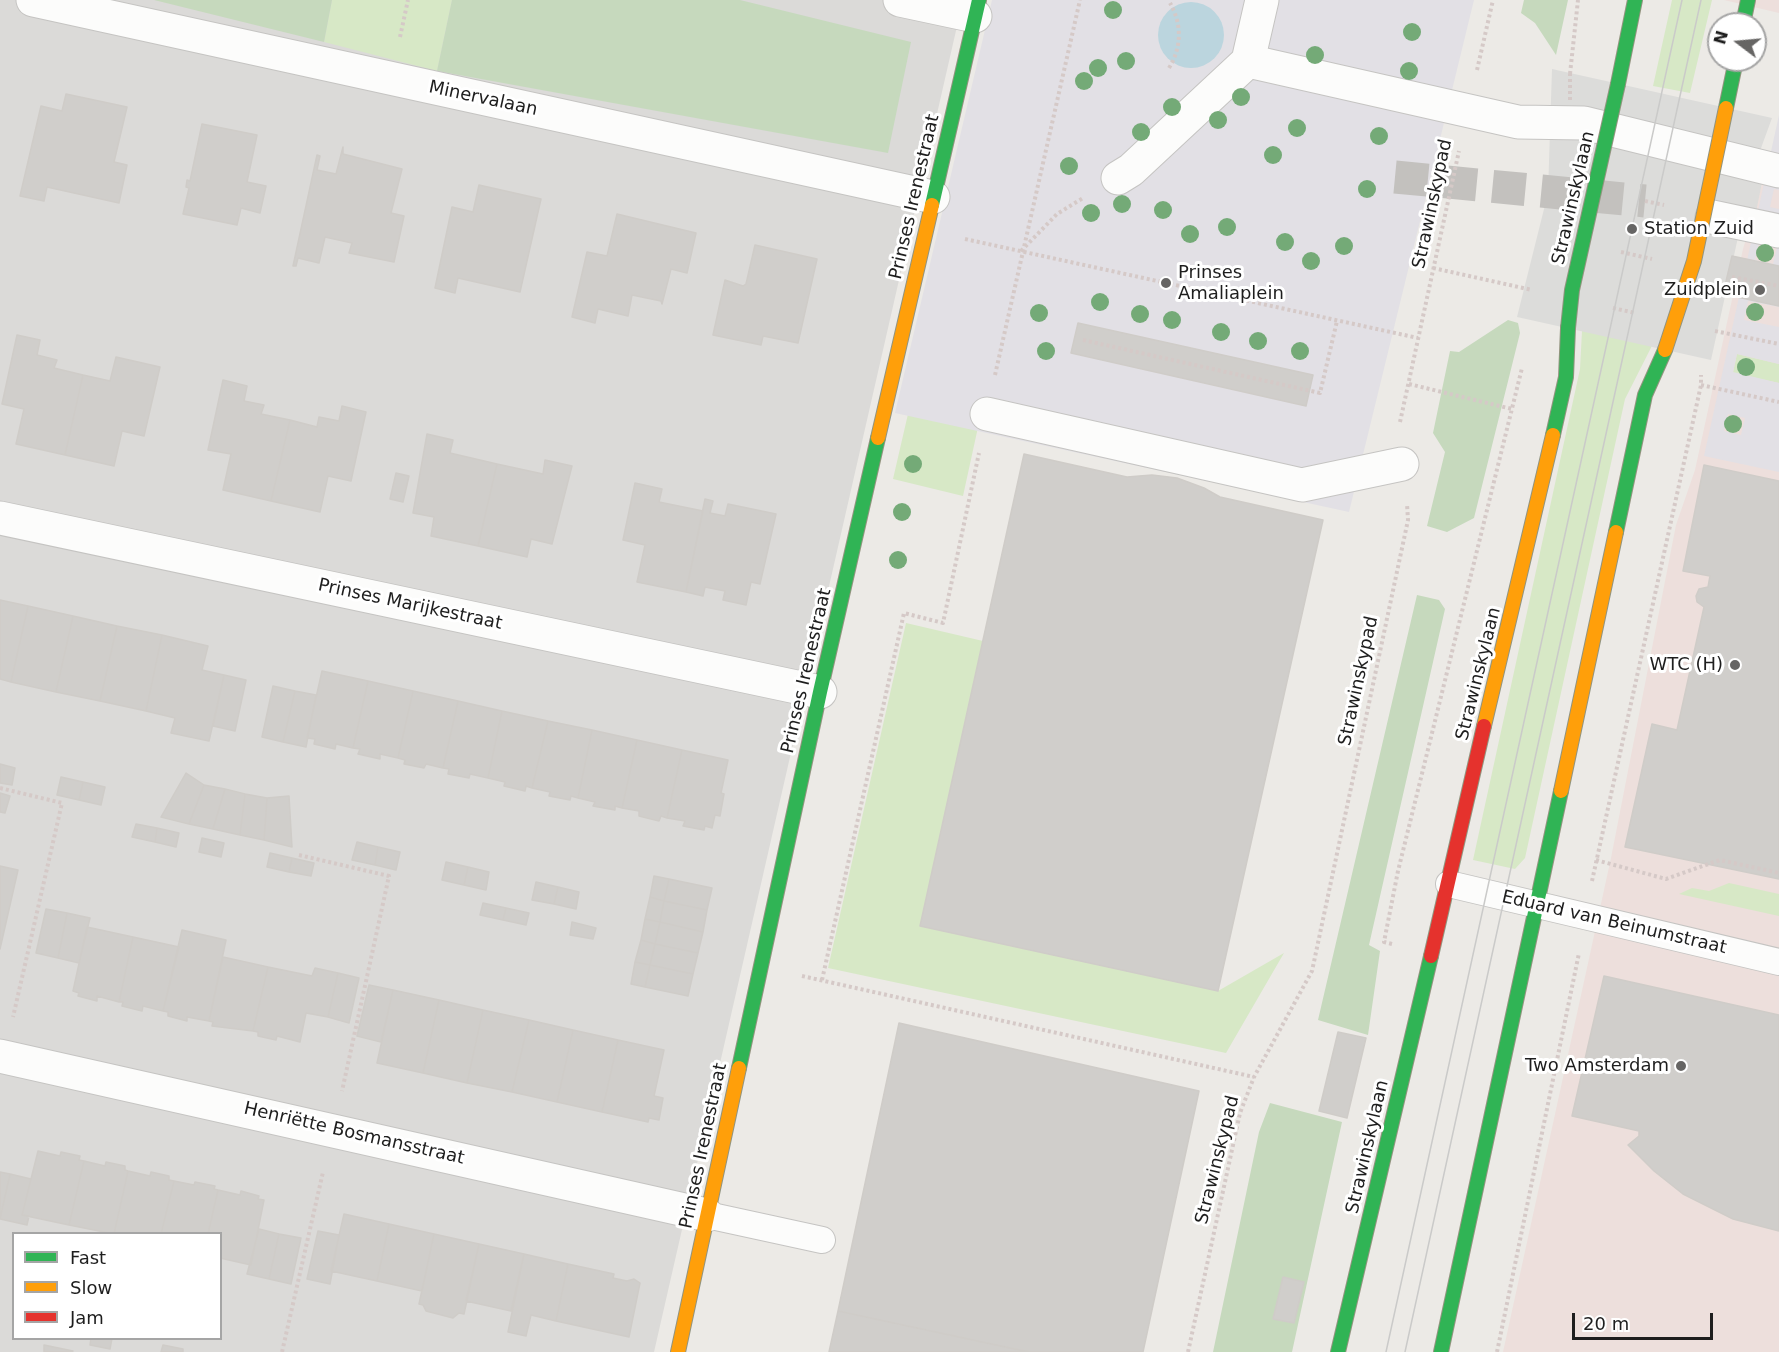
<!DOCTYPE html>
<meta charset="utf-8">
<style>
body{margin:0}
#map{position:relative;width:1779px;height:1352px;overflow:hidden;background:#eceae6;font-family:"DejaVu Sans",sans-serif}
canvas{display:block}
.legend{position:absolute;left:12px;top:1232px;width:210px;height:108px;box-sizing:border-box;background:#fff;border:2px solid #a5a5a5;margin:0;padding:8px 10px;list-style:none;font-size:18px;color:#1e1e1e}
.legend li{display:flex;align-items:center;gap:12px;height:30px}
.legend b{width:30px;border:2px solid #a5a5a5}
.north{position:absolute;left:1707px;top:12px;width:60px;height:60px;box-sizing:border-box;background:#fff;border:2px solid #a5a5a5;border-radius:50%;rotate:286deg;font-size:16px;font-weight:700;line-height:24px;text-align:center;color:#1e1e1e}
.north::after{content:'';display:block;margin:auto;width:21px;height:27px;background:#666564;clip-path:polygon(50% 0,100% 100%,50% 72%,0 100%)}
.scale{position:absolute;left:1572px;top:1313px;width:141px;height:27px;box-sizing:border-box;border:3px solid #1e1e1e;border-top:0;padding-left:8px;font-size:18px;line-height:21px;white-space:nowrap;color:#1e1e1e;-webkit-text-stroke:4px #fff;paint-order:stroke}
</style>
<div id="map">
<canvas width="1779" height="1352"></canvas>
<ul class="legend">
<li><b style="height:8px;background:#30b455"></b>Fast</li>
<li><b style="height:8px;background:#ff9f0a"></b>Slow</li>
<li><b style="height:8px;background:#e5322d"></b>Jam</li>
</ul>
<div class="north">N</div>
<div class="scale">20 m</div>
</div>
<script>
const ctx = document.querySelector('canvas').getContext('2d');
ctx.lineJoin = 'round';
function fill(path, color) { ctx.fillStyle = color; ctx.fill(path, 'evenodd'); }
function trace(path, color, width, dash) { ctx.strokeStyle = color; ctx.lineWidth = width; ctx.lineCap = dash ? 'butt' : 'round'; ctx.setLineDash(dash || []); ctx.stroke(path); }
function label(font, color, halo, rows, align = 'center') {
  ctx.font = font + ' "DejaVu Sans",sans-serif'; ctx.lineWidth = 6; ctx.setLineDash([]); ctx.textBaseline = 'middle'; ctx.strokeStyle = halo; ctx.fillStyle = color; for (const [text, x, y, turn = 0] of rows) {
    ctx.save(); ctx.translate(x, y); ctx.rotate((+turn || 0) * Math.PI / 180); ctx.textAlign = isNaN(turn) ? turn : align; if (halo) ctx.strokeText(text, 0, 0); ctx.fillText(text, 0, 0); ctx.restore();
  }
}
fill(new Path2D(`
 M0,0H963L654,1352H0ZM14,1234H220V1338H14Z`), '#dbdad8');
fill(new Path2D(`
 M1724,0H1779V13Z
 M1779,126V1352H1503L1611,858L1676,525L1695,470L1743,249Z`), '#eddfdc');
fill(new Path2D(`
 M332,0H452L437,71L324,42Z
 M1672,0H1712L1690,93L1653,86Z
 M941,271L1009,285L963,496L893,479Z
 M1662,326L1625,399L1525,858L1515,869L1473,860L1580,369L1582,331Z
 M1737,354L1779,364V383L1733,373Z
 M906,623L983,641L921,926L1218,991L1284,953L1226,1053L828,968Z
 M1729,883L1779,894V916L1679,894L1692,888L1709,891Z`), '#d7e8c6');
fill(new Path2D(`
 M154,0H332L324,42Z
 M452,0H740L911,42L888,153L437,71Z
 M1524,0H1568L1556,55L1535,23L1521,13Z
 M1508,320L1518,323L1520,333L1474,518L1447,532L1427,526L1445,452L1433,433L1450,351L1459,352Z
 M1417,595L1439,600L1445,609L1369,945L1380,951L1368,1035L1318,1020Z
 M1270,1103L1342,1122L1292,1352H1213L1259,1132Z`), '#c6d9bd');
fill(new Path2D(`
 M992,0H1474L1349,512L895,413Z
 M1779,115V190L1774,189L1770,207L1779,209V307L1748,301L1744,320L1779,327V364L1737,354L1733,372L1779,383V472L1704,456ZM1759,243L1777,247L1773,264L1755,260ZM1728,414L1745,418L1741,435L1724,431Z`), '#e2e0e5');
fill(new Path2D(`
 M1158 35a33 33 0 1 1 66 0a33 33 0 1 1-66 0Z`), '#bbd5de');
fill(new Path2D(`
 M1552,69L1772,118L1753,170L1764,173L1756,212L1744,210L1711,360L1517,317L1548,193Z`), '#dcdcda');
const building = new Path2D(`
 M66,94L127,107L114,162L127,165L119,203L47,187L44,201L20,196L41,106L62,111Z
 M202,124L257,135L247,182L266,186L260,213L241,208L237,225L183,214L189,188L186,187L187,180L190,181Z
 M343,147V154L402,169L391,213L404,216L394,262L349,253L352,243L325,237L319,263L298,258L296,266H293L317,155L320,156L317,170L336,174Z
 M479,185L541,199L520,292L458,278L455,293L435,288L452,207L473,212Z
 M617,214L696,233L687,273L671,269L662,304L661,301L632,295L628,316L598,309L595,323L572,317L587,252L607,256Z
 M755,245L817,259L798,343L763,336L761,345L713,335L725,280L743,286L746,284Z
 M1732,256L1779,266V306L1723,294Z
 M1078,323L1313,375L1306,406L1071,353Z
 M17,335L40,340L37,355L57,360L54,368L83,375L65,455L16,444L24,409L2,404Z
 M116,357L160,367L144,436L122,431L114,466L65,455L83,375L110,381Z
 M223,380L247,386L244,401L264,405L261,414L290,420L271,501L223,490L231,454L208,450Z
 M342,406L366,412L351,481L328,476L320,512L271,501L290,420L317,427L319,417L339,421Z
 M427,434L453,440L450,453L497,464L478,546L431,536L434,517L413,513Z
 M1024,454L1127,477L1152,475L1177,478L1204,488L1220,497L1323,520L1218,991L920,926Z
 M545,460L572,466L552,544L531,539L527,557L478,546L497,464L543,474Z
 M1704,465L1779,481V879L1625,847L1652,724L1677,730L1704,607L1697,602L1696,596L1699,589L1708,587L1710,576L1683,571Z
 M396,473L409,476L403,502L390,499Z
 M635,483L662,489L659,502L703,511L686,592L637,582L645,545L623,540Z
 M705,499L713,501L710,513L725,516L728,504L776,514L760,584L751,582L746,605L723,600L725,591L705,587L703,596L686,592Z
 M0,600L28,606L11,682L0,679Z
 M28,606L73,616L56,692L11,682Z
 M73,616L117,626L100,701L56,692Z
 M117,626L162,635L146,711L100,701Z
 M162,635L208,646L202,670L224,675L209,741L171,733L175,718L146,711Z
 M322,671L368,681L353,748L336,744L335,749L314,744L315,739L307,738Z
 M224,675L246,680L235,731L213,726Z
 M368,681L413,691L398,758L380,754V759L358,754L360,749L353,748Z
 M273,686L295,691L283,742L262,737Z
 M295,691L316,695L306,747L283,742Z
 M413,691L458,701L443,768L426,764L424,768L404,764L405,760L398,758Z
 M458,701L502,711L488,778L470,774L469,778L448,774L449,769L443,768Z
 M502,711L548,721L532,788L526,786L525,791L504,786L505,782L488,778Z
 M548,721L592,730L578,798L571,796L570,800L549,796L550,792L532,788Z
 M592,730L637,740L622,808L615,806V810L593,806L595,802L578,798Z
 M637,740L682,750L667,818L661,816L659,821L639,816V811L622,808Z
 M682,750L728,760L721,793L724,794L720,816L715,815L712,828L705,826L704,830L683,826L685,821L667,818Z
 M0,764L15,768L12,785L0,783Z
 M186,773L204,785L189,824L161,817Z
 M61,777L83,782L79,800L57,795Z
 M83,782L105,787L101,805L79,800Z
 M204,785L225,789L213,829L189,824Z
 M225,789L245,794L240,835L213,829Z
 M0,793L10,796L5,813L0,812Z
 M245,794L267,798L264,840L240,835Z
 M289,796L292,847L264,840L267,798Z
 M136,824L157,828L155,842L132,837Z
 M157,828L179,833L176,847L155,842Z
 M202,838L224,843L221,857L199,852Z
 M357,842L378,847L375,865L352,860Z
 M378,847L400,852L396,870L375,865Z
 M270,853L292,858L289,872L267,867Z
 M292,858L314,863L311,876L289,872Z
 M446,862L468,867L464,885L442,880Z
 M0,866L18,870L0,949Z
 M468,867L489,872L486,890L464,885Z
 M654,876L669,879L664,901L650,897Z
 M669,879L712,888L707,910L664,901Z
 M536,882L558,887L554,904L532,900Z
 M558,887L579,892L576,909L554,904Z
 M650,897L664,901L660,922L645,919Z
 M664,901L707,910L703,932L660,922Z
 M483,903L506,908L503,920L480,915Z
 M506,908L529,913L526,925L503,920Z
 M46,909L67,913L58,958L36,953Z
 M67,913L90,918L79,963L58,958Z
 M645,919L660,922L655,944L641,940Z
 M572,922L596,928L593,939L570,935Z
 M660,922L703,932L698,953L655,944Z
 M87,927L133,937L119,1002L97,996V1001L78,996L79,993L73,991Z
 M182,930L226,940L209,1021L187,1017V1021L168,1016V1012L163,1011Z
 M133,937L179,947L163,1011L143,1006L142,1011L122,1006L123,1002H119Z
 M641,940L655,944L650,965L635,962Z
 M655,944L698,953L693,974L650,965Z
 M223,957L268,967L253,1031L212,1026L213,1022L209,1021Z
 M635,962L650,965L645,987L631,984Z
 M650,965L693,974L688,996L645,987Z
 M268,967L312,976L315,968L338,973L328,1017L306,1013L300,1042L277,1036L276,1040L258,1036V1032L253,1031Z
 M338,973L359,978L349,1023L328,1017Z
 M1604,976L1779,1015V1231L1733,1219L1683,1194L1654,1171L1628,1145L1639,1136V1131L1572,1116Z
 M369,985L393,990L381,1042L357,1036Z
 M393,990L439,1000L423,1073L377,1063Z
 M439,1000L483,1010L467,1083L423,1073Z
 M483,1010L529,1020L512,1092L467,1083Z
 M529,1020L573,1030L557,1102L512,1092Z
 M899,1023L1199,1091L1143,1352H1028L838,1311Z
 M573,1030L618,1040L602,1112L557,1102Z
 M1338,1032L1366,1038L1347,1118L1319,1111Z
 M618,1040L664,1050L654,1096L663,1098L659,1120L649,1118L648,1122L602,1112Z
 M38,1151L60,1156L61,1152L80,1156L79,1160L84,1161L69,1225L22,1215Z
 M84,1161L105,1166L106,1162L125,1166V1170L128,1171L114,1234L69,1225Z
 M128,1171L150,1176L151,1172L169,1176V1180L174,1181L161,1234H114Z
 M0,1172L10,1174L0,1219Z
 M10,1174L31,1179L22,1215L29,1216L27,1225L0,1219Z
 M174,1181L194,1185L195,1182L215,1186L214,1189L218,1190L208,1234H161Z
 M218,1190L240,1195L241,1191L259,1196L258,1199L264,1200L251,1265L220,1258V1234H208Z
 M344,1214L389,1224L377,1281L331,1271Z
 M389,1224L434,1234L422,1291L377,1281Z
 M259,1229L279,1234L269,1279L247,1274Z
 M318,1231L339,1235L330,1284L307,1279Z
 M279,1234L301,1238L291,1284L269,1279Z
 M434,1234L479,1244L464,1314L459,1313L453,1318L426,1311L423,1305L419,1304Z
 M479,1244L524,1254L511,1311L466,1301Z
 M524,1254L568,1264L556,1321L531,1315L526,1336L508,1332Z
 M568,1264L614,1274L613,1278L627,1281L634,1279L640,1283L629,1337L556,1321Z
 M1283,1277L1304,1282L1294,1323L1273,1319Z
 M838,1311L1015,1349L1030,1352H829Z
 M91,1338H112L110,1349L90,1345Z
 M44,1345L73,1351L72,1352H44Z
 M163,1345L183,1349V1352H161Z`);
fill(building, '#d0cecb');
trace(building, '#cfccc8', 1.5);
trace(new Path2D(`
 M1395,177L1645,201`), '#c3c1be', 33, [33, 16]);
const lane = new Path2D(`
 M1449,884L1779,962
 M707,1215L822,1240`);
const street = new Path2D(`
 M33,0L933,197
 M900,0L975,16
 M1262,0L1248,61L1518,122L1584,123L1779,171
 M1118,178L1131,170L1248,61
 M1712,217L1779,231
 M987,414L1302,485L1402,464
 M0,518L820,692
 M0,1056L707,1215`);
const fast = new Path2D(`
 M1743,24L1748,0
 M1618,84L1635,0
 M1726,108L1736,60
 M932,205L979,0
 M1553,435L1566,377L1568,328
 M1616,532L1645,395L1665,350
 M739,1068L820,692L878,438
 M1338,1352L1431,956
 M1441,1352L1561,791`);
const slow = new Path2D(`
 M878,438L932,205
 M1484,726L1553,435
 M1561,791L1616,532
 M678,1352L739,1068`);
const jam = new Path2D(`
 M1431,956L1484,726`);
trace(lane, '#c5c4c2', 28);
trace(street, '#c5c4c2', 35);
trace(fast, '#92947f', 16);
trace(slow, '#92947f', 16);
trace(jam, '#92947f', 16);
trace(new Path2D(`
 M400,37L408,0
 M1169,68C1182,47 1182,24 1170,3
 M1477,70L1493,0
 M1570,74L1578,0
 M1645,201L1664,205
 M965,239L1418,338
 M1021,251L1057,214L1083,198
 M1621,252L1652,259
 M1433,268L1532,290
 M1732,277L1779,286
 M1613,308L1635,313
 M1715,331L1779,344
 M1083,340L1320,393L1337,321
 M995,375L1080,0
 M1409,384L1512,409
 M1701,385L1779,402
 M1400,422L1459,151
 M0,788L62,803L13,1017
 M299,855L389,876L342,1091
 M1596,860L1666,879L1720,860L1779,873
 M1592,881L1701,385V375
 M1392,944L1384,942L1398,871L1522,368
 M802,976L1254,1077
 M822,980L904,613L943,623L979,453
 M282,1352L323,1172
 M1188,1352L1240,1113L1254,1077L1312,971L1408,520L1407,504
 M1497,1352L1579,953`), '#d5c9c7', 4, [3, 3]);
trace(lane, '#fcfcfb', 26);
trace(street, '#fcfcfb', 33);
trace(fast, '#30b455', 14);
trace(slow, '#ff9f0a', 14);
trace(jam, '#e5322d', 14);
trace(new Path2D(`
 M1386,1352L1682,0
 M1405,1352L1701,0`), '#cacac9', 1.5);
const fastBridge = new Path2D(`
 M1568,328L1572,290L1618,84`);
const slowBridge = new Path2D(`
 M1665,350L1694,261L1726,108`);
trace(fastBridge, '#92947f', 16, []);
trace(slowBridge, '#92947f', 16, []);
trace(new Path2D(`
 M1570,100V74`), '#d5c9c7', 4, [3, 3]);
trace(fastBridge, '#30b455', 14);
trace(slowBridge, '#ff9f0a', 14);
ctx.fillStyle = '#74aa77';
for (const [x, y] of [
 [1113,10],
 [1412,32],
 [1315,55],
 [1126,61],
 [1098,68],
 [1409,71],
 [1084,81],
 [1241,97],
 [1172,107],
 [1218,120],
 [1297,128],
 [1141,132],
 [1379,136],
 [1273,155],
 [1069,166],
 [1367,189],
 [1122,204],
 [1163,210],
 [1091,213],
 [1227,227],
 [1190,234],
 [1285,242],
 [1344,246],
 [1765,253],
 [1311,261],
 [1100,302],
 [1755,312],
 [1039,313],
 [1140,314],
 [1172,320],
 [1221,332],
 [1258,341],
 [1046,351],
 [1300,351],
 [1746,367],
 [1733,424],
 [913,464],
 [902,512],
 [898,560]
]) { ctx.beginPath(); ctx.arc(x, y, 9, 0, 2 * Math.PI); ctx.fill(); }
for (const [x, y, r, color] of [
 [1632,229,6,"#666564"],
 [1166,283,6,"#666564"],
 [1760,290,6,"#666564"],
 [1735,665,6,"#666564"],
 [1681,1066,6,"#666564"]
]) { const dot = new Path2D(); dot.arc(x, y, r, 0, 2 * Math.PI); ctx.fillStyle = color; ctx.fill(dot); trace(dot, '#fff', 2); }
label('18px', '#1e1e1e', '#fff', [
 ["Minervalaan",483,99,12],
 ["Prinses Irenestraat",915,197,-77],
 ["Strawinskylaan",1574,198,-77],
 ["Strawinskypad",1433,204,-78],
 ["Prinses Marijkestraat",410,605,12],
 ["Prinses Irenestraat",807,671,-77],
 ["Strawinskylaan",1479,674,-76],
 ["Strawinskypad",1359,681,-78],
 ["Eduard van Beinumstraat",1614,923,13],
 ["Henriëtte Bosmansstraat",354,1134,13],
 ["Prinses Irenestraat",704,1146,-78],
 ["Strawinskylaan",1368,1147,-77],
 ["Strawinskypad",1218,1160,-76]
]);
label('18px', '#1e1e1e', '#fff', [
 ["Station Zuid",1644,229,"left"],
 ["Prinses",1178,273,"left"],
 ["Amaliaplein",1178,294,"left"],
 ["Zuidplein",1748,290],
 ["WTC (H)",1723,665],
 ["Two Amsterdam",1669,1066]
], 'right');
</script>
